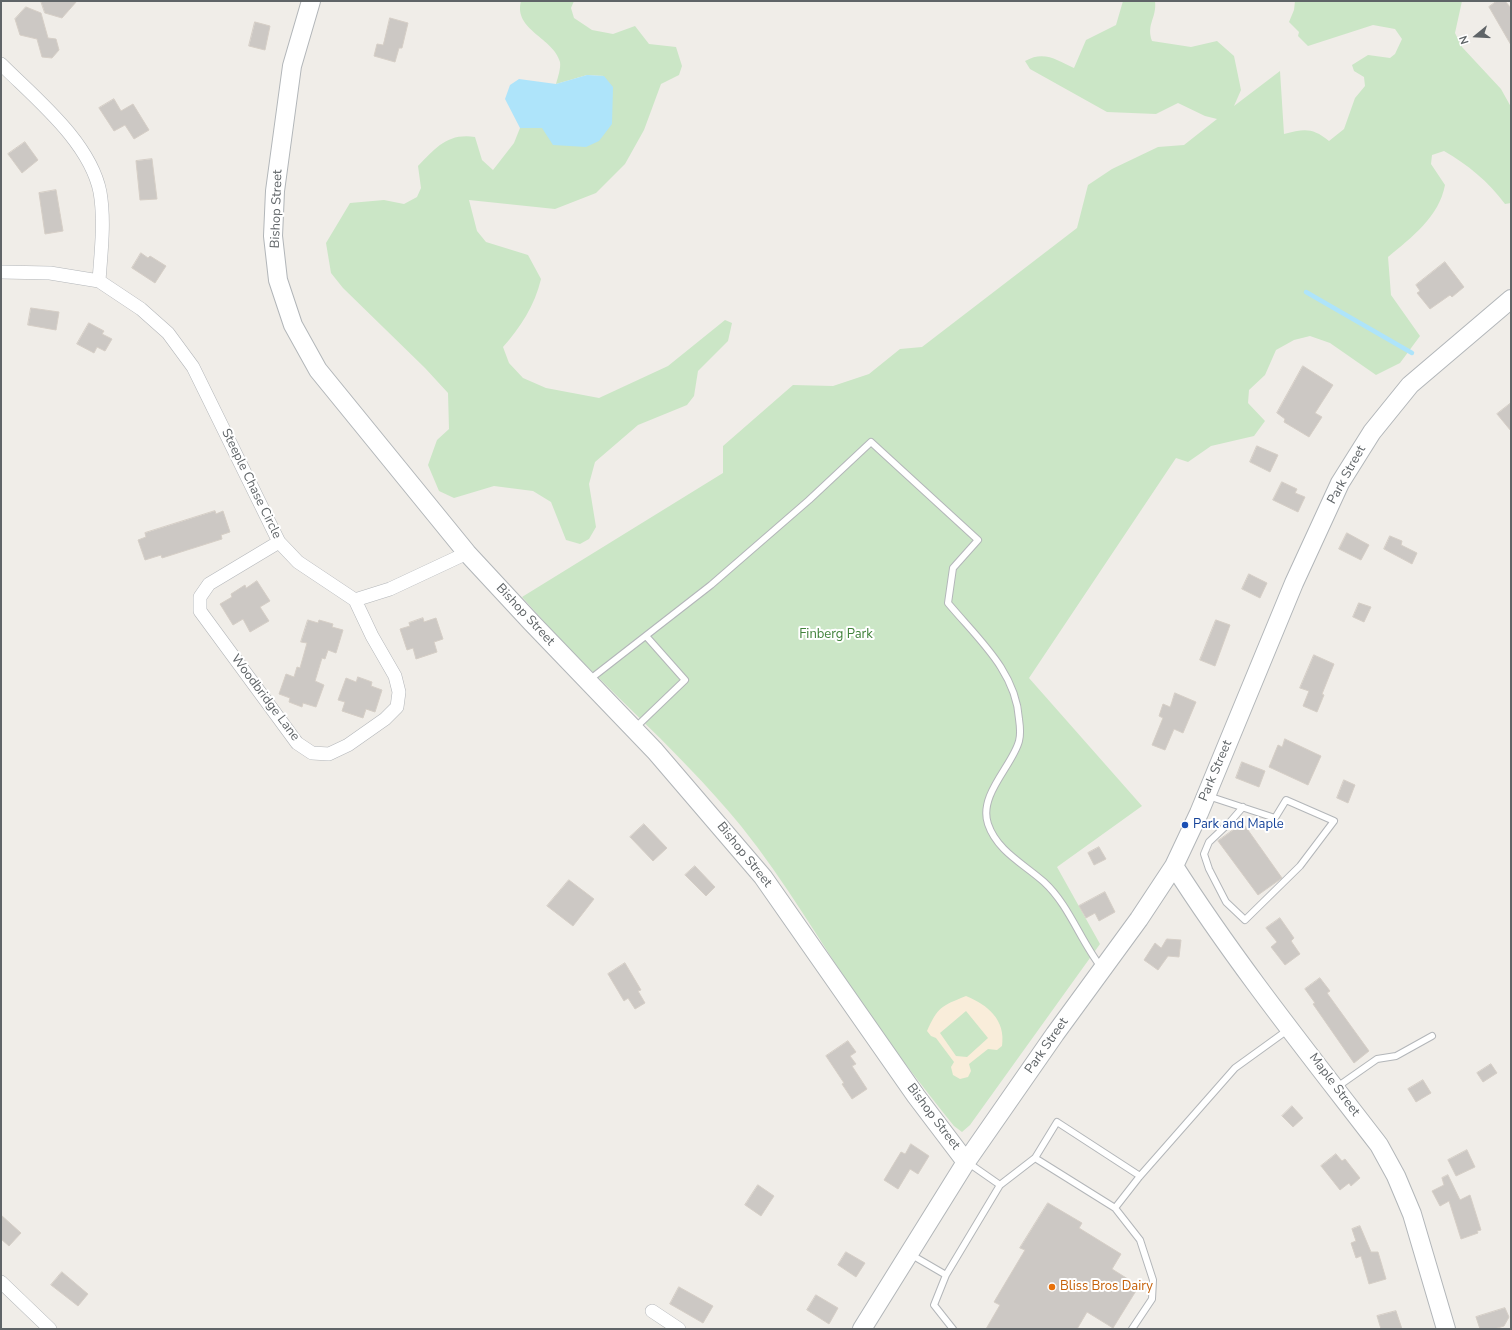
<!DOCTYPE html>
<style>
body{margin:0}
#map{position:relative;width:1512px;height:1330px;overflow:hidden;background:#f0ede8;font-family:"Nunito Sans",sans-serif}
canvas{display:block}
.frame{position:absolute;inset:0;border:2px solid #5f6467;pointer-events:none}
.north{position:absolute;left:1456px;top:16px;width:40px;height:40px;-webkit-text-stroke:3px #fff;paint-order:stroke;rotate:252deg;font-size:11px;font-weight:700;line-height:16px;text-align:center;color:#5f6467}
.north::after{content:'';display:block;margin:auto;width:14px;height:18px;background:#5f6467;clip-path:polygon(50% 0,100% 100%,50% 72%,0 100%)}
</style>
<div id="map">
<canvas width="1512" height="1330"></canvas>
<div class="frame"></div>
<div class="north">N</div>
</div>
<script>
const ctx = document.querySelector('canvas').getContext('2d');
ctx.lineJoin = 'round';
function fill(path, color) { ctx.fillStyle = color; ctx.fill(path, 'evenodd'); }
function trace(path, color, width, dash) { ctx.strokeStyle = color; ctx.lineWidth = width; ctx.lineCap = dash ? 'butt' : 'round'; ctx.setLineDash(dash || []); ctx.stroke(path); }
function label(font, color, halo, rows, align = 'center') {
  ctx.font = font + ' "Nunito Sans",sans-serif'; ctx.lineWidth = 4; ctx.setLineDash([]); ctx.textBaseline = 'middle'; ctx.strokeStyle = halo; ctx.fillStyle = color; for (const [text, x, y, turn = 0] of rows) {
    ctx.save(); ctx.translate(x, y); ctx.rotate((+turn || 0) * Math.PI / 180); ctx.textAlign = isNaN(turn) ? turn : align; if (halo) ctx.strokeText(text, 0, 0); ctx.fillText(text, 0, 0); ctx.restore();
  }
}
fill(new Path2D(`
 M521,1H574L571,8L574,18L592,30L613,34L635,26L649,44L676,47L682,66L679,75L661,84L644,130L625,164L596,193L555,209L469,200L477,231L486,242L528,255L541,279C535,305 520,328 503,347L509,363L523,378L546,388L599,398L668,366L725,320L732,323L728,341L698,371L694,396L687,405L638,425L595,462L589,484L596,527L589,539L580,544L566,540L551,502L533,491L494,486L454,498L439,491L428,465L437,440L449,429L448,393L425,368L343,288L331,273L326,243L350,203L384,200L404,204L417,197L421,188L418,166C436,148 447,133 475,137L482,160L493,170L514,143L520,128H542L604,76L587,75L556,84C558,77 561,68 560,62C554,38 513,30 521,1Z
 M1123,1H1155C1157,18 1146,24 1152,41L1191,47L1217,41L1234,56L1241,90L1234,106L1280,71L1284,134C1304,129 1312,127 1329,141L1344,129L1355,98L1365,86L1364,77L1354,71L1352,65L1368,55L1390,58L1395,54L1402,39L1395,29L1373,25L1308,46L1298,36L1299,32L1289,22L1294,10L1295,1H1462L1455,33L1462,47L1501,89L1511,107V203L1505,204C1488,181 1468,165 1444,151L1432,155L1431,164L1445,185C1439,217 1412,237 1388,257L1391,295L1420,336L1400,363L1376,375L1330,343L1310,336L1294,340L1276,350L1265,375L1249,390L1248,403L1265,421L1254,436L1211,446L1188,462L1176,458L1029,678L1142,806L1057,867L1100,944L970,1125L962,1132L954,1126C922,1086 890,1045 861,1002C821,944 786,882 741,826C674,744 591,677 522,597L723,473V446L793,385L833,386L869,374L900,349L922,347L1077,228L1088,185L1112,169L1158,147L1184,145L1217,119L1205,116L1178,103L1156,114L1107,112L1030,69L1025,61C1044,50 1057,60 1074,68L1086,40L1116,25Z`), '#cbe6c6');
fill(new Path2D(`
 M966,996C988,1005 1006,1020 1002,1046L997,1050L988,1049L969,1064L971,1071L968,1077L960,1079L953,1075L951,1067L954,1062L936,1038L931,1036L927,1031C938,1007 941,1006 966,996ZM966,1011L988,1038L967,1057L956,1056L940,1033Z`), '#f9edda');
fill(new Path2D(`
 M587,75L604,76L613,87L612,124L599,141L586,147L553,145L542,128H520L505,99L510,85L519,79L556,84Z`), '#aee4fa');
trace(new Path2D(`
 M1306,292L1412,353`), '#aee4fa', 4.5);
const building = new Path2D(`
 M41,1H77L62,18L45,13Z
 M1497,1H1505L1511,8V45L1489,7Z
 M26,7L41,13L48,38L56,39L59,50L52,58L42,57L37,39L20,35L15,19Z
 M390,18L408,23L402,48H399L395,62L374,56L377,44L383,45Z
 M255,22L270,26L265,50L249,46Z
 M114,99L121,111L133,104L149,130L134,139L125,125L114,131L99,108Z
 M25,142L38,160L22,173L8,154Z
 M152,159L157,199L140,200L136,161Z
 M56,190L63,231L45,234L39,193Z
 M141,253L148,258L150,256L166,266L155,283L132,268Z
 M1445,262L1464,287L1452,297L1450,295L1430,309L1417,293L1420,291L1416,285Z
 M31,308L59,312L56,330L28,325Z
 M89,323L104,331L102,334L112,339L105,351L97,347L94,353L77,344Z
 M1303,366L1333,385L1315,413L1322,417L1309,437L1284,422L1285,419L1277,413Z
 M1511,403V431L1497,414Z
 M1257,446L1278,455L1270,472L1250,462Z
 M1282,482L1297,489L1295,493L1305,497L1298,512L1273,500Z
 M215,511L216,514L223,511L230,532L221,535L222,539L162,558L161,555L145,560L138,540L146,537L145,533Z
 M1347,533L1369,545L1361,560L1339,549Z
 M1390,536L1402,541L1401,545L1417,553L1412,564L1384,549Z
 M1249,574L1267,583L1260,598L1242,589Z
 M257,581L270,601L260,607L269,621L250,632L243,619L233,625L220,604L232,597L231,594L245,585L246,588Z
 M1359,603L1371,607L1364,622L1353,617Z
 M423,618L424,622L436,618L443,639L434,642L437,652L416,659L413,648L407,650L400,629L410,626L409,623Z
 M308,620L318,623L319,620L333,624L332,627L343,630L336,653L328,650L325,659L322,658L315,681L324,685L316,707L303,703L302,707L289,702L290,698L279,694L286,674L294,677L297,667L300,668L307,643L301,642Z
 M1216,620L1230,625L1215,666L1200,660Z
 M1314,655L1334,664L1322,694L1324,695L1317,712L1303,706L1309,691L1300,688Z
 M358,677L372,682L371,686L382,690L375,712L366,709L363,718L342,711L345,702L338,700L346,678L356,682Z
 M1175,693L1196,702L1183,733L1174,729L1165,750L1152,745L1163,718L1159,716L1163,704L1170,707Z
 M1285,739L1321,756L1308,785L1269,767L1278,745L1282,747Z
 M1242,762L1265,771L1259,787L1236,778Z
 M1344,780L1355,785L1348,803L1337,798Z
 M1243,823L1282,878L1258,895L1218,841Z
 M644,824L667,848L653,861L630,837Z
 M1099,847L1106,859L1094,865L1088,853Z
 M695,866L715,887L706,896L685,875Z
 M569,880L594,899L573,926L547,906Z
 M1105,892L1115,912L1099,921L1095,913L1086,918L1079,906Z
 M1280,918L1294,938L1291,941L1300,954L1285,965L1271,947L1277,942L1266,928Z
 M1167,939L1181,940L1179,957L1168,956L1158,970L1144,960L1155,943L1161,948Z
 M625,963L641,990L638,991L645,1003L635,1009L628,998L624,1001L608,974Z
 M1320,978L1330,991L1327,993L1369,1051L1354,1063L1313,1004L1315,1003L1305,989Z
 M848,1041L856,1052L850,1056L856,1064L852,1066L867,1089L852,1099L842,1084L844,1083L826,1056Z
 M1491,1064L1497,1073L1483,1082L1477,1073Z
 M1423,1080L1431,1093L1416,1102L1408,1089Z
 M1292,1106L1303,1118L1293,1127L1282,1116Z
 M911,1144L929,1156L918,1174L910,1169L898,1189L884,1180L901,1152L905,1154Z
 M1467,1150L1475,1167L1456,1176L1448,1160Z
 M1336,1154L1342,1161L1345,1159L1360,1178L1351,1186L1349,1183L1340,1190L1321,1166Z
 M1448,1175L1460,1200L1470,1195L1481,1230L1477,1231L1478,1233L1461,1239L1449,1201L1440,1206L1432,1191L1444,1185L1442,1178Z
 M758,1185L774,1196L761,1216L745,1205Z
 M1048,1203L1082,1223L1079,1228L1121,1254L1112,1269L1139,1286L1113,1328L1087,1312L1077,1329H986L1000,1305L994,1302L1025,1250L1020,1248Z
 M1,1215L21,1233L9,1246L1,1239Z
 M1360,1226L1371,1252H1378L1386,1279L1369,1284L1361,1256L1356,1258L1351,1243L1356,1241L1352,1229Z
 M846,1252L865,1263L856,1277L838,1265Z
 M62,1272L88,1294L78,1306L51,1285Z
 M679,1287L713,1306L703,1323L670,1304Z
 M816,1295L838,1308L829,1324L807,1310Z
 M1505,1308L1509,1317L1504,1326L1494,1329H1480L1476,1317Z
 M1396,1311L1402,1329H1381L1377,1316Z`);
fill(building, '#ccc8c4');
trace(building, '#d5cec6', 1);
const lane = new Path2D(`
 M589,680L711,585L809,500L871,442L978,540L953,568L948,603C977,638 1016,671 1019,719C1020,726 1021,734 1019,741C1013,765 978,795 988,824C997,851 1024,864 1044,882C1069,905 1080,940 1101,967
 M635,728L685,680L646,636
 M1208,796L1275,818L1286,800L1334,821L1300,866L1245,920L1226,902L1209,869L1204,854L1209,842L1230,822L1243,807
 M1337,1087L1377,1059L1396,1056L1432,1036
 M1035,1158L1057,1122L1140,1176
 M967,1162L1000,1185
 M1115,1208L1140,1240L1153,1280L1152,1299L1132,1329
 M910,1254L946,1275L1000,1185L1035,1158L1115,1208L1140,1176L1235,1068L1289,1029
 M946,1275L934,1305L953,1329`);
const street = new Path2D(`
 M1,64C36,99 90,142 100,192C105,221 101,252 99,281L50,273L1,272
 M99,281L141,309L168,333L193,367L279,542L298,562L355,600L390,589L467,553
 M279,542L209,584L200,597V611L297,743L312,753L329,754L348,745L385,719L397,707L399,692L395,676L372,636L355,600
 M1,1282L50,1329
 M652,1311L679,1329`);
const secondary = new Path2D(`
 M311,1L292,66L275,191L273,236L278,280L293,325L318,370L467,553L531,622L655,751L763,877L916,1096L966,1162
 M1174,866C1236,963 1309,1054 1379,1145L1396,1176L1412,1214L1446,1329
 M862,1329L966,1162L1055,1034L1139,919L1174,866L1199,813L1294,583L1340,483L1372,432L1410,385L1511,299`);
trace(lane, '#b3b6b9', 8);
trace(street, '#b3b6b9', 14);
trace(secondary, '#b2b6b9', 20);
trace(lane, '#fff', 6);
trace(street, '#fff', 13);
trace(secondary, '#fff', 18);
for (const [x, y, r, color] of [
 [1185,825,4,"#1a4fb4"],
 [1052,1287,4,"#e8710a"]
]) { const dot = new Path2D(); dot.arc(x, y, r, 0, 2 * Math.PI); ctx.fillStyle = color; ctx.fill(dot); trace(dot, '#fff', 1.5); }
label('13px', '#5f6467', '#fff', [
 ["Bishop Street",277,209,-88],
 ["Park Street",1347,475,-61],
 ["Steeple Chase Circle",251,484,64],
 ["Bishop Street",525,615,47],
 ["Woodbridge Lane",265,698,53],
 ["Park Street",1216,771,-67],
 ["Bishop Street",744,855,51],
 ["Park Street",1047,1046,-55],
 ["Maple Street",1334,1085,53],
 ["Bishop Street",933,1117,53]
]);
label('13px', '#41823b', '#fff', [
 ["Finberg Park",836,635]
]);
label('13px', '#164399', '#fff', [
 ["Park and Maple",1193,825]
], 'left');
label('13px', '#c56008', '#fff', [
 ["Bliss Bros Dairy",1060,1287]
], 'left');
</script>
